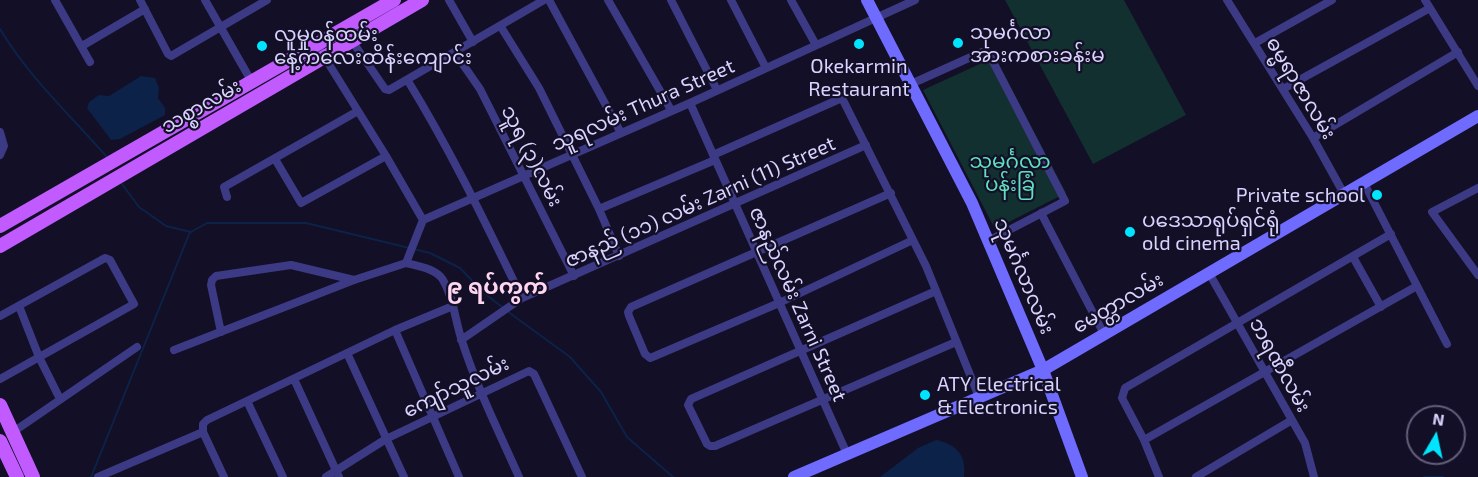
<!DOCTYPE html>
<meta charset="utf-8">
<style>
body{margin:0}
#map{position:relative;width:1478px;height:477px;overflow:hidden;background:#130f26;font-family:"Exo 2",sans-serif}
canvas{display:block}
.north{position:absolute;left:1406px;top:405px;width:60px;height:60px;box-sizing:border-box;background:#130f26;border:2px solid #625e7d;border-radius:50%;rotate:9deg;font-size:16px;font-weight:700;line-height:24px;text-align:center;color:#d9d4ff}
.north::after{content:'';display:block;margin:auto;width:21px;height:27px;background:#00e5ff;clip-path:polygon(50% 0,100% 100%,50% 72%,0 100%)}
</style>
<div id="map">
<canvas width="1478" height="477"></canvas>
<div class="north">N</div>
</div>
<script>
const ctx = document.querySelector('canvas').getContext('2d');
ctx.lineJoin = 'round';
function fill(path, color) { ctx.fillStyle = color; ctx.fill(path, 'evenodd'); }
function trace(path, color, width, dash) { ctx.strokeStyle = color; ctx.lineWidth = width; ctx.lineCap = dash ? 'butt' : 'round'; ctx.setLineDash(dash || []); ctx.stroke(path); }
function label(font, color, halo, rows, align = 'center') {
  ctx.font = font + ' "Exo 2","Noto Sans Myanmar",sans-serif'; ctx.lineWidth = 4.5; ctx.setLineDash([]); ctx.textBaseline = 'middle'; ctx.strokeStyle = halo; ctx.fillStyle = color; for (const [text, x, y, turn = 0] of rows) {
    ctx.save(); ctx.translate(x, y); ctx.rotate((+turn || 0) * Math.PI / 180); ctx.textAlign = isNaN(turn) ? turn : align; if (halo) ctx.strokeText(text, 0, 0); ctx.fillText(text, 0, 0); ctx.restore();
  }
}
fill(new Path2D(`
 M1005,0H1124L1186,115L1093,164Z
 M995,57L1066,193L995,229L923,90Z`), '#12302f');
fill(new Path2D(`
 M141,76L155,78L159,88L158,98L165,108V115L120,139L111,140L87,108L89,102L99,95L109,96Z
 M936,440C957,444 967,456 964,477H880L918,448Z`), '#0c2248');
trace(new Path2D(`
 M0,29C28,76 70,115 106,156
 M122,184L139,207L166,226L191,232L207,223H306L430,253L460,268L484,293L502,307
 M507,311L570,357L601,392L627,437L673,477
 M91,477L190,232
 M1424,477H1443`), '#0c2248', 2);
trace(new Path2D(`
 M55,0L90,62
 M140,0L168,54L171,56L267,0
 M205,0L253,84
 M449,0L473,42
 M549,0L621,133
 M608,0L671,110
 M671,0L717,90
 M731,0L766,68
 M791,0L816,45
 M1227,0L1313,138L1344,194
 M1425,0L1478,86
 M501,27L539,88L599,209L619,256
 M352,41L385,89L389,90L544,0
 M1255,43L1332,0
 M317,45L386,156L423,220
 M82,46L145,9
 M455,53L480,89L574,276
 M408,81C451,151 486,224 522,298
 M911,84L982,52L989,54L1065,201L988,241
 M1283,89L1430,8
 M690,103L847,454
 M0,132L4,146L0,155
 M1313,138L1458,52
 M713,155L842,98L926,266L979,397
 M275,159L301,203L386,156
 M1364,183L1447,344
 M1478,188L1432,212L1478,275
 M891,193L631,307L628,312L629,316L645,354L650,358L655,356L779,303L913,240
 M227,197L224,187L358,111
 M599,209L715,160
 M1041,213L1104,334
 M1353,257L1381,307
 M406,263C418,266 437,269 443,280C454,298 455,321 462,341C477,388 499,432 519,477
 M1209,273L1305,443L1314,477
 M936,291L691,399L688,405L707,444L710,446H715L956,342
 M19,306L39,357L60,399
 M0,316L105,258L110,260L134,304L0,379
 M395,330L459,477
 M221,332L211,285L212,280L216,276L291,265L354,280
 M461,340L522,298L866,145
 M174,350L354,280L406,263L423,220L690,103L915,0
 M347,353L404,477
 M294,379L339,477
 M247,401L283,477
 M13,432L137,347
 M203,432V424L207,420L395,330L453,306
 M203,432L224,477
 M1144,440L1417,286
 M98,477L203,432
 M326,477L386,439L529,371L534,374L582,477
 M1159,477L1144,440L1122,398L1125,388L1391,234
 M1196,477L1292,420`), '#3d3a85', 8);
trace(new Path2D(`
 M867,0L972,203L1043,370L1082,477
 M794,477L1043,370L1478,116`), '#6f6bff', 12);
trace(new Path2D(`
 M0,226L394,0
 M0,246L422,0
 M0,405L33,477
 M0,441L17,477`), '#c25bff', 14);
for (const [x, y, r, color] of [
 [958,43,6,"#00e5ff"],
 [859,44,6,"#00e5ff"],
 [262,46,6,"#00e5ff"],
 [1377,195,6,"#00e5ff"],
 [1130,232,6,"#00e5ff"],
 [925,395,6,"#00e5ff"]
]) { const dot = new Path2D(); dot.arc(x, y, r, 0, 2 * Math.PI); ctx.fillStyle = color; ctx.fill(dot); trace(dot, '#130f26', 2); }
label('20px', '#d9d4ff', '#130f26', [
 ["သုမင်္ဂလာ",970,32],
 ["အားကစားခန်းမ",970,55],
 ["လူမှုဝန်ထမ်း",274,34],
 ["နေ့ကလေးထိန်းကျောင်း",274,57],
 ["Okekarmin",859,66,"center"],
 ["Restaurant",859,89,"center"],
 ["Private school",1365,195,"right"],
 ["ပဒေသာရုပ်ရှင်ရုံ",1142,220],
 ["old cinema",1142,243],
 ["ATY Electrical",937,384],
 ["& Electronics",937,407]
], 'left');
label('20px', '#d9d4ff', '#130f26', [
 ["ဓမ္မရာဇာလမ်း",1301,88,59],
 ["သူရလမ်း Thura Street",643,105,-24],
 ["သစ္စာလမ်း",201,106,-30],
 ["သူရ (၃)လမ်း",532,156,63],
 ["ဇာနည် (၁၁) လမ်း Zarni (11) Street",700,202,-24],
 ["သုမင်္ဂလာလမ်း",1024,276,67],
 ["မေတ္တာလမ်း",1118,303,-30],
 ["ဇာနည်လမ်း Zarni Street",798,304,66],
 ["ဘရဏီလမ်း",1280,365,61],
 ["ကျော်သူလမ်း",456,387,-26]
]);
label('20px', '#5fe0c0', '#130f26', [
 ["သုမင်္ဂလာ",1010,161],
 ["ပန်းခြံ",1010,184]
]);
label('bold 22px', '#ffd6f0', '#130f26', [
 ["၉ ရပ်ကွက်",497,287]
]);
</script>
